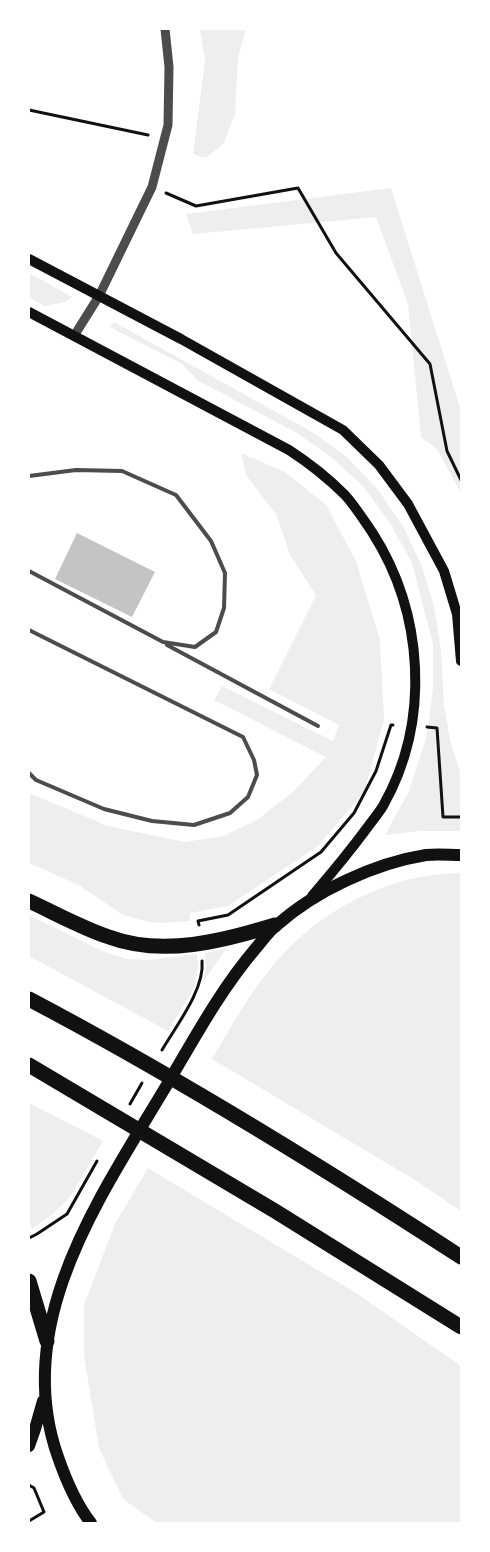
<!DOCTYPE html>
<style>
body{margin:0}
#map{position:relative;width:490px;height:1552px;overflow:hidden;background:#fff;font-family:"Titillium Web",sans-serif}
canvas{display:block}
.frame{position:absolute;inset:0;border:30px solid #fff;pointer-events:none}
</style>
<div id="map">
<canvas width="490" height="1552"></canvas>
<div class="frame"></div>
</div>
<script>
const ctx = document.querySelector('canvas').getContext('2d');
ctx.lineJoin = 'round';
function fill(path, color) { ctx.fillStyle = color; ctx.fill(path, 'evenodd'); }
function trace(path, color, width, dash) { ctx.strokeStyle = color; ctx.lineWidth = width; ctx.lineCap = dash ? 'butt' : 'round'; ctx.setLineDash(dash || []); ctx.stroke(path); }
fill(new Path2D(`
 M200,29H246L238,58L235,114L224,143L206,158L193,154L205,61Z
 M391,188L461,411V493L437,449L421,437L408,304L376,217L193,234L186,214Z
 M29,273L72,297L65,302L44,306L29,297Z
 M114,322L312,432L346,456L379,491L404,528L422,567L434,606L441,650L444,705L450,740L461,775V831H420L385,835L409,791L427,735L433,689V644L412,563L390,523L363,486L331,457L297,433L197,380L182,364L110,327Z
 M241,453L285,472L326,505L356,561L380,640L384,720L364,792L318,846L228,906L190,913V921L162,923L149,922L123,915L79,885L29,863V793L108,826L185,842L223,836L257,820L294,791L326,757L214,700L222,686L333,741L339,725L269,689L316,595L290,555L277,516L246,475Z
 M461,873V1211L415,1180L212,1059C231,1027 250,992 275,963C320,910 390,873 461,873Z
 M29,915L102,951L127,959L149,960L197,954L198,968L195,986L168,1031L29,956Z
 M227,948L203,982L206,968L205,953Z
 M29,1103L103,1141L70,1197L53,1214L32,1229L29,1223Z
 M148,1168L356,1293L461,1366V1523H157L123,1499L99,1448L84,1355V1305L115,1224Z`), '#eee');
fill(new Path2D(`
 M77,533L155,572L132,617L55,579Z`), '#c4c4c4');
trace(new Path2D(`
 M29,110L148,135
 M166,193L196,206L298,188L336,253L430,364L447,451L461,480
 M427,727L437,728L443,817H461
 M199,925L198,921L228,915L321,852L354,813L376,771L391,725H393
 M162,1050C176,1026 205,989 202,961
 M130,1104L142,1083
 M29,1238L37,1234L67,1214L97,1161
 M29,1485L34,1488L44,1512L29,1521`), '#111', 3);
trace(new Path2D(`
 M29,476L76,470L122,471L176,495L211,541L225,573L224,608L216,632L195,647L163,642L29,571
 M29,630L243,737L254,760L257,775L248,797L230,813L194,825L152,821L104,809L36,780L29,773
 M167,645L318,726`), '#4c4c4c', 4);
trace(new Path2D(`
 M74,336L99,296L152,187L168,125L169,67L165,29`), '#4c4c4c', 9);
trace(new Path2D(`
 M29,259L181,339L343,430L379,465L408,504L444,571L457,614L461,661
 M29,312L289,450C309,463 328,478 345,495C355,506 363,519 372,532C424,613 431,721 383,806C378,814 372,821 367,828C350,851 331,874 312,896`), '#111', 10);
trace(new Path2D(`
 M29,1446L35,1429L43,1401
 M91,1523C76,1504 66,1480 58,1457C10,1322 102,1194 168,1083C195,1037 221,989 256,948C263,940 269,931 277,925C315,891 375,863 426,855C437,854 450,855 461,855`), '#111', 12);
trace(new Path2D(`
 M29,901C55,913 82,928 109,937C163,957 223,941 275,925
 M29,999C177,1077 321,1166 461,1257
 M29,1065L275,1211L461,1327
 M29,1281L47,1341`), '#111', 15);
</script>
